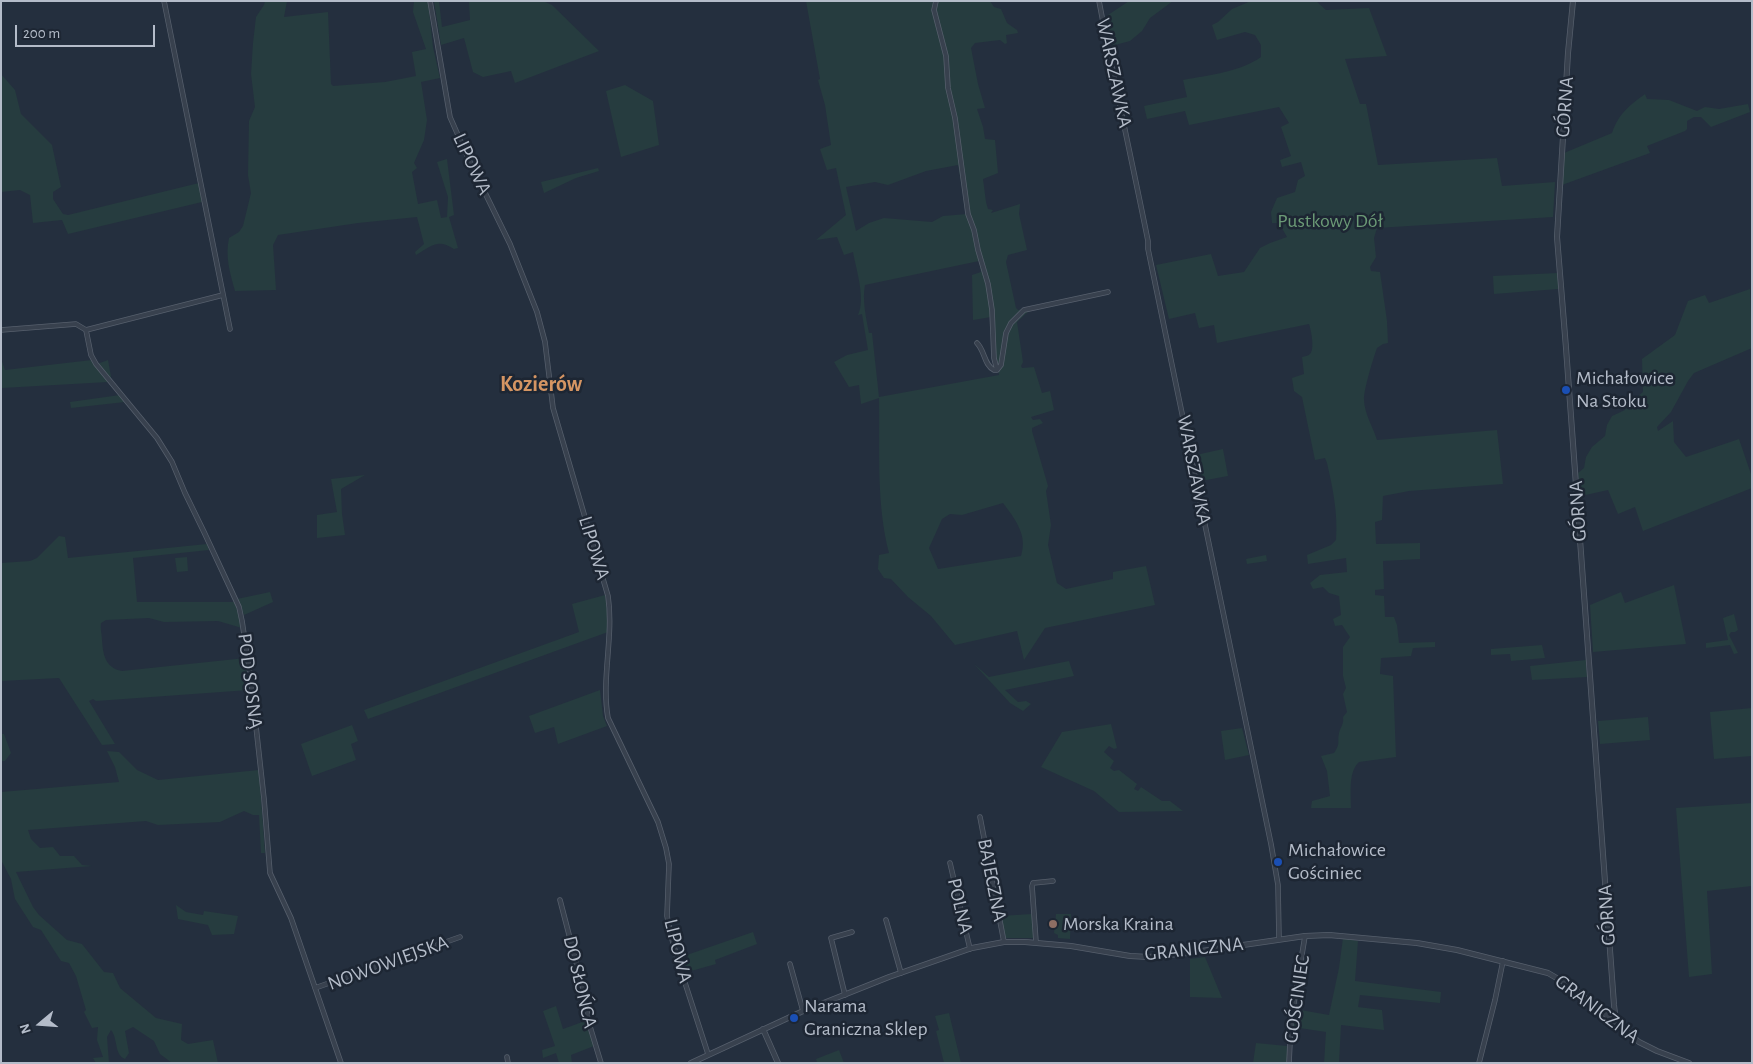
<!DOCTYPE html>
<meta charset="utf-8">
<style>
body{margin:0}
#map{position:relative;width:1753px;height:1064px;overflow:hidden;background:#242f3e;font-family:"Alegreya Sans",sans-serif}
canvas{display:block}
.frame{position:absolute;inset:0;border:2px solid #b4bcc9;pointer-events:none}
.north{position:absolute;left:15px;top:999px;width:50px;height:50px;-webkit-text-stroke:4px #1d2633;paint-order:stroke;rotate:252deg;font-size:14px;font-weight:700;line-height:20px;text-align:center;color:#b4bcc9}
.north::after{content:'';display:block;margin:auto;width:18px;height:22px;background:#b4bcc9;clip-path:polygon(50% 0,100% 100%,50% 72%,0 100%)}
.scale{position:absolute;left:15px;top:25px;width:140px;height:22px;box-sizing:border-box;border:2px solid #b4bcc9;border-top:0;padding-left:6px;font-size:15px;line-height:18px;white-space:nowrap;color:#b4bcc9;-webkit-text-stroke:4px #1d2633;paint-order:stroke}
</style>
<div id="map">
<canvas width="1753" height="1064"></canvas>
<div class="frame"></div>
<div class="north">N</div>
<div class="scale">200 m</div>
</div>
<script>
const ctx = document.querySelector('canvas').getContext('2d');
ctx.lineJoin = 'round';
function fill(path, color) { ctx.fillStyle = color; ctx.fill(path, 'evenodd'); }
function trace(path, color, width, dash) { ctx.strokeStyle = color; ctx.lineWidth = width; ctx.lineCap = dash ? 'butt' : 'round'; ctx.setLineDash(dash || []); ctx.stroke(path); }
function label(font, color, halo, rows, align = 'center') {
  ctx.font = font + ' "Alegreya Sans",sans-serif'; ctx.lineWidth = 5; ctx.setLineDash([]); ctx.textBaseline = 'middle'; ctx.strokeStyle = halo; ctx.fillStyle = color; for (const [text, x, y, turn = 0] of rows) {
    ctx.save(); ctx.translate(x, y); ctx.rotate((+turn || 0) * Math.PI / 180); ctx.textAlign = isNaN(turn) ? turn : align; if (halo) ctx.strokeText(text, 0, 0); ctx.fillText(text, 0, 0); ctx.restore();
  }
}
fill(new Path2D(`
 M265,1H287L284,17L328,12L331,84L333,86L385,82L416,76L412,52L426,49L413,12L414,1H428L433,47L440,78L421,82L427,120L424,140L414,163L417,168L412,172L418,204L437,200L441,218L447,217L448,197L437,162L447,159L454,215L449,217L458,248L454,249C438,238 431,246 416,255L415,252L424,244L417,217L358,223L278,235L273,245L276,290L235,291C230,273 225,257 229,238L239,232L243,226L251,193L248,175L249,121L255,107L251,74L253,43L256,17L264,5Z
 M434,1H439L442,27L470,20L469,1H543L552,5L599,51L515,83L511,71L483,77L473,72L464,38L441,45Z
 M806,1H990L994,7L1001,9L1007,23L1017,30L1018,33L1006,35L1007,43L1005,44L1000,40L975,43L971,48L978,84L985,108L977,109L983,127L985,139L995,140L998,173L983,179L986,202L988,209L993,210L991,213L1020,204L1019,214L1027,250L1008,255L1006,262L1016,308L1018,310L1051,303L1029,311L1017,322L1023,362L1021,366L1022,368L1034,367L1042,393L1050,391L1054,410L1031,417L1033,420L1040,419L1043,423L1032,428V431L1048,486L1046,491L1051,525L1048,545L1057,583L1066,589L1113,579V572L1146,566L1155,605L1045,628L1024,660L1017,631L955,645L931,616L908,597L891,579L884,578L878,569L879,555L889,553C876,503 880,449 879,398L861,404L859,385L849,387L834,362L847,355L868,350L862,314L858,315C866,299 856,269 853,252L844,255L837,237L816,240L846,215L836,168L827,170L820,149L831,145L825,105L818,80L820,79ZM958,165L967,214L943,216L932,222L884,218L869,223L856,231L846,187L875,182L888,185L926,171ZM979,261L981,272L972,275L973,320L991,317L999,375L879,397L872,333H869C866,318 862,299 865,285ZM1003,503C1015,519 1028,535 1021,556L938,569L929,548L942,519L950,514L962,515Z
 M1129,1H1173L1150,18L1142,31L1130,41L1111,46L1105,17Z
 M1251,1H1316L1326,10L1369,8L1387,56L1345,59L1360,104H1366L1378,165L1497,158L1502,186L1555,182L1553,217L1377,228L1374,238L1376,257L1370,267L1371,271L1380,272L1387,321L1388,343L1383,344L1377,348C1373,359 1364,389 1364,399C1364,413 1373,427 1377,440L1497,430L1503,484L1409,491L1383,496L1382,520L1375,522L1376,544L1420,543V559L1383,561L1384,589L1375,590V595L1384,596L1385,617H1394L1397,625L1399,643L1435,642V647L1413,648L1411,656L1381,658L1380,674L1393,676L1396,757L1359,762C1348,772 1351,794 1351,808H1311L1312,801L1330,796L1327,771L1321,756L1334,753C1341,743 1337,743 1339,733C1341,726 1344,724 1343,717L1347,712L1343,694L1346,688L1343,676V647L1350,637L1342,625L1335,626L1333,619L1341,615L1339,596L1329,593L1323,587L1313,589L1310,583L1320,575L1347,572L1346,558L1308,564L1307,555L1331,545L1336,540C1338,513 1333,489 1327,463L1325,458L1315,460L1302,397L1294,391L1292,378L1304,374L1302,357C1305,356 1308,356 1310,354C1315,349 1311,330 1309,324L1217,343L1214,325L1199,328L1195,313L1169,319L1156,265L1211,254L1218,276L1244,272L1260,248L1270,243L1287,237L1279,223H1272L1271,212L1277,198L1295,192L1298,180L1305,176L1301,162L1282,167L1280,160L1291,156L1281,127L1289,123L1279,107L1189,125L1185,111L1147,119L1144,106L1187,97L1183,80C1209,75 1240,72 1261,57V45L1255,35L1245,32L1217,40L1212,25L1218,22L1232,9Z
 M1,74L15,90L21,114L52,145L61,187L53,192V199L63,214L68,215L199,183L202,202L68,234L62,220L33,223L30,195L20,190L1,192Z
 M625,85L653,101L659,145L621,157L606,91Z
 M1645,94L1647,99L1669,100L1697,111L1705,107L1719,109L1748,104L1750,112L1711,127L1701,117H1694L1687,121V129L1685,131L1647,146L1650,153L1562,185L1564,153L1612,133C1619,113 1629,106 1645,94Z
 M598,168L599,171L576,178L544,193L541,182Z
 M1558,273V289L1494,294L1493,276Z
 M1750,289L1752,348L1694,373L1688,381L1671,412L1657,427L1658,431L1673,421L1674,442L1686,457L1739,439L1752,477V488L1643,531L1635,507L1618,514L1608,490L1581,496L1578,473L1584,468L1586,457L1592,447L1605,436L1607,425L1612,416L1625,410L1628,404L1643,392L1642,359L1675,335L1688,301L1705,295L1709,303Z
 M1,359L5,370L92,360L108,382L2,388Z
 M108,360L112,382L97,364Z
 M120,395L125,402L71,408L70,402Z
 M1223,449L1228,476L1201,481L1196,455Z
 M365,475L341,489L342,514L345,535L317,538V515L337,512L331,479Z
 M59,536L65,537L68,558L207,544L209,550L133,558L137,602H235L242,628L218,621L164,622L149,618L106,620L101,623C100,629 102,634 102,640C103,654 105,668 122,671L246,658L249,690L96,701L93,699L89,701L115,744L102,745L59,678L1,681V563L30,561L37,558Z
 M1266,555L1267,561L1247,564L1246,559Z
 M187,557L188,571L177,572L175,558Z
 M1674,585L1686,644L1593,652L1590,605L1621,592L1625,603Z
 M270,592L273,602L244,615L237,599Z
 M605,595L608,617V632L368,719L364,710L579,632L572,604Z
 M1734,614L1738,630L1735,632H1731L1729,635L1738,653L1734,654L1730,645L1706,648V643L1728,640L1723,618Z
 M1542,645L1545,658L1511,661L1510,654L1491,655V649Z
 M1586,660L1587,677L1532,680L1530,666Z
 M1069,661L1074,676L1005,690L1018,702L1026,701L1031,704L1023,711L1010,703L974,664L989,677Z
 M600,690L603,716L607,726L558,744L554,727L535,733L529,716Z
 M1752,708V756L1714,759L1710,712Z
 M1648,717L1650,740L1600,744L1598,721Z
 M1111,724L1117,748L1114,749L1109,746L1104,752L1114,761L1110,768L1114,771L1119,770L1137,784L1134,789L1138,791L1141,787L1162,801H1170L1183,811L1119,812L1094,791L1041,767L1062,732Z
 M352,725L358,741L351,744L356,760L312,776L301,744Z
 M1242,728L1249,755L1225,760L1221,731Z
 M1,734H4L11,753L5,761H1Z
 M107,751L119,752L137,770L158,780L259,770L265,853H261L259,815H253L244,811L220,822L158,825L146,821L28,830L31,839L40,848L53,847L60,856H74L82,865L92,866L16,872L33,907L39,915L67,940L82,944L104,972L113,973L120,988L156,1018L182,1024L181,1040L188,1044L213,1040L218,1063H172L160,1054L154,1041L133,1027L125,1031L129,1053L125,1059C114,1055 118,1038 111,1030L107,1037L109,1063H96L93,1058L103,1057L97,1040L98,1027L92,1028L84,1012L86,1010L76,976L69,963L61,961L41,930L33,927L15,899L11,879L1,860V792L119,782L115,767Z
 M1752,803V886L1707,891L1712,974L1689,977L1676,808Z
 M176,905L186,912L203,915L204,911L238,916L234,934L212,935L208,925L178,919Z
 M1032,914L1034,938H1005L1000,916Z
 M1056,914H1071L1070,939L1058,938V935L1054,933Z
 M753,932L757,944L715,960L716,964L684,973L681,957Z
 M1343,938L1358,941L1355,981L1441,992L1440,1003L1360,995L1358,1007L1382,1010L1384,1030L1341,1025L1339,1063H1324L1326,1032L1293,1027L1295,1009L1329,1015L1339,968Z
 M1205,957L1222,998L1190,997V959Z
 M556,1006L563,1029L585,1021L594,1046L571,1055L572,1063H559L556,1053L543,1058L542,1050L555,1046L543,1011Z
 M949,1013L961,1063H944L936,1031L939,1030L935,1016Z
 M1256,1043L1287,1046V1063H1253Z
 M839,1050L844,1063H817L816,1059Z`), '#263c3f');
const minor = new Path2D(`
 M164,1L230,329
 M430,1L450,117L469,160L510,244L537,312L545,342L553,408L608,596C614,637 601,678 608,718L658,822L666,848L669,864L667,916L671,935L677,958L708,1054
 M936,1L934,10L946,56L948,88L955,118L968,214L974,230L978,250L988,284L992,310L994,358L997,370L1001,365L1006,333L1011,323L1024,310L1108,292
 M1099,1C1114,81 1132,161 1148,241V249L1271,844L1278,885L1279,939
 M1,330L76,324L86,330
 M86,330L91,355L96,364L157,438L172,462L185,493L204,532L239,607L242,621L251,681L264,799L270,873L291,918L341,1063
 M86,330L223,295
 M977,343C985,351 984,365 994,370H997
 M980,817L1004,942
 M950,863L970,949
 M560,900L586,1000L588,1020L601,1063
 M886,920L901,973
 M1036,942L1032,886L1033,883L1053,881
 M790,964L803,1011
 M315,988L460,937
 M845,995L831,938L852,932
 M507,1057L508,1063
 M1289,1063L1291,1021L1305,936
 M1479,1063L1495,1000L1503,961`);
const tertiary = new Path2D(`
 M1573,1L1568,53L1557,237L1566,348L1614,1005L1615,1014L1612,1021
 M763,1029L778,1063
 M691,1063L801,1012L889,977L972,948L1004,942H1025L1071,946L1130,956L1149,957L1188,953L1305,936L1329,935L1417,943L1457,950L1548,973L1572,987L1639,1042L1657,1051L1689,1063`);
trace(minor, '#565f6c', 5.5);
trace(tertiary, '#565f6c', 6);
trace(minor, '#38414e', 4);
trace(tertiary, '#38414e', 4.5);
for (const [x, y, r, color] of [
 [1566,390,5,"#1a4fb4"],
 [1278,862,5,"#1a4fb4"],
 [1053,924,5,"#8d6e63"],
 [794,1018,5,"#1a4fb4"]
]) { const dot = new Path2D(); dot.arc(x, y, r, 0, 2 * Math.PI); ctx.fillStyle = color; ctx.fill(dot); trace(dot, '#1d2633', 2); }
label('20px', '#b4bcc9', '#1d2633', [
 ["WARSZAWKA",1114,73,78],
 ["GÓRNA",1565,107,-86],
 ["LIPOWA",472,164,65],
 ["WARSZAWKA",1194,470,79],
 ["GÓRNA",1578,511,-94],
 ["LIPOWA",594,548,73],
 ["POD SOSNĄ",250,681,83],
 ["BAJECZNA",992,880,79],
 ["POLNA",960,906,77],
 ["GÓRNA",1607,915,-94],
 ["GRANICZNA",1194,949,-6],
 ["LIPOWA",678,951,76],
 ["NOWOWIEJSKA",388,963,-20],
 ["DO SŁOŃCA",580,982,77],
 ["GOŚCINIEC",1297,999,-82],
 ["GRANICZNA",1597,1009,37]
]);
label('20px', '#6b9a76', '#1d2633', [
 ["Pustkowy Dół",1330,221]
]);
label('20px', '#b4bcc9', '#1d2633', [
 ["Michałowice",1576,378],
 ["Na Stoku",1576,401],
 ["Michałowice",1288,850],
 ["Gościniec",1288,873],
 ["Morska Kraina",1063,924],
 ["Narama",804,1006],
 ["Graniczna Sklep",804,1029]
], 'left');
label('bold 22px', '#d59563', '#1d2633', [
 ["Kozierów",541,384]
]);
</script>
